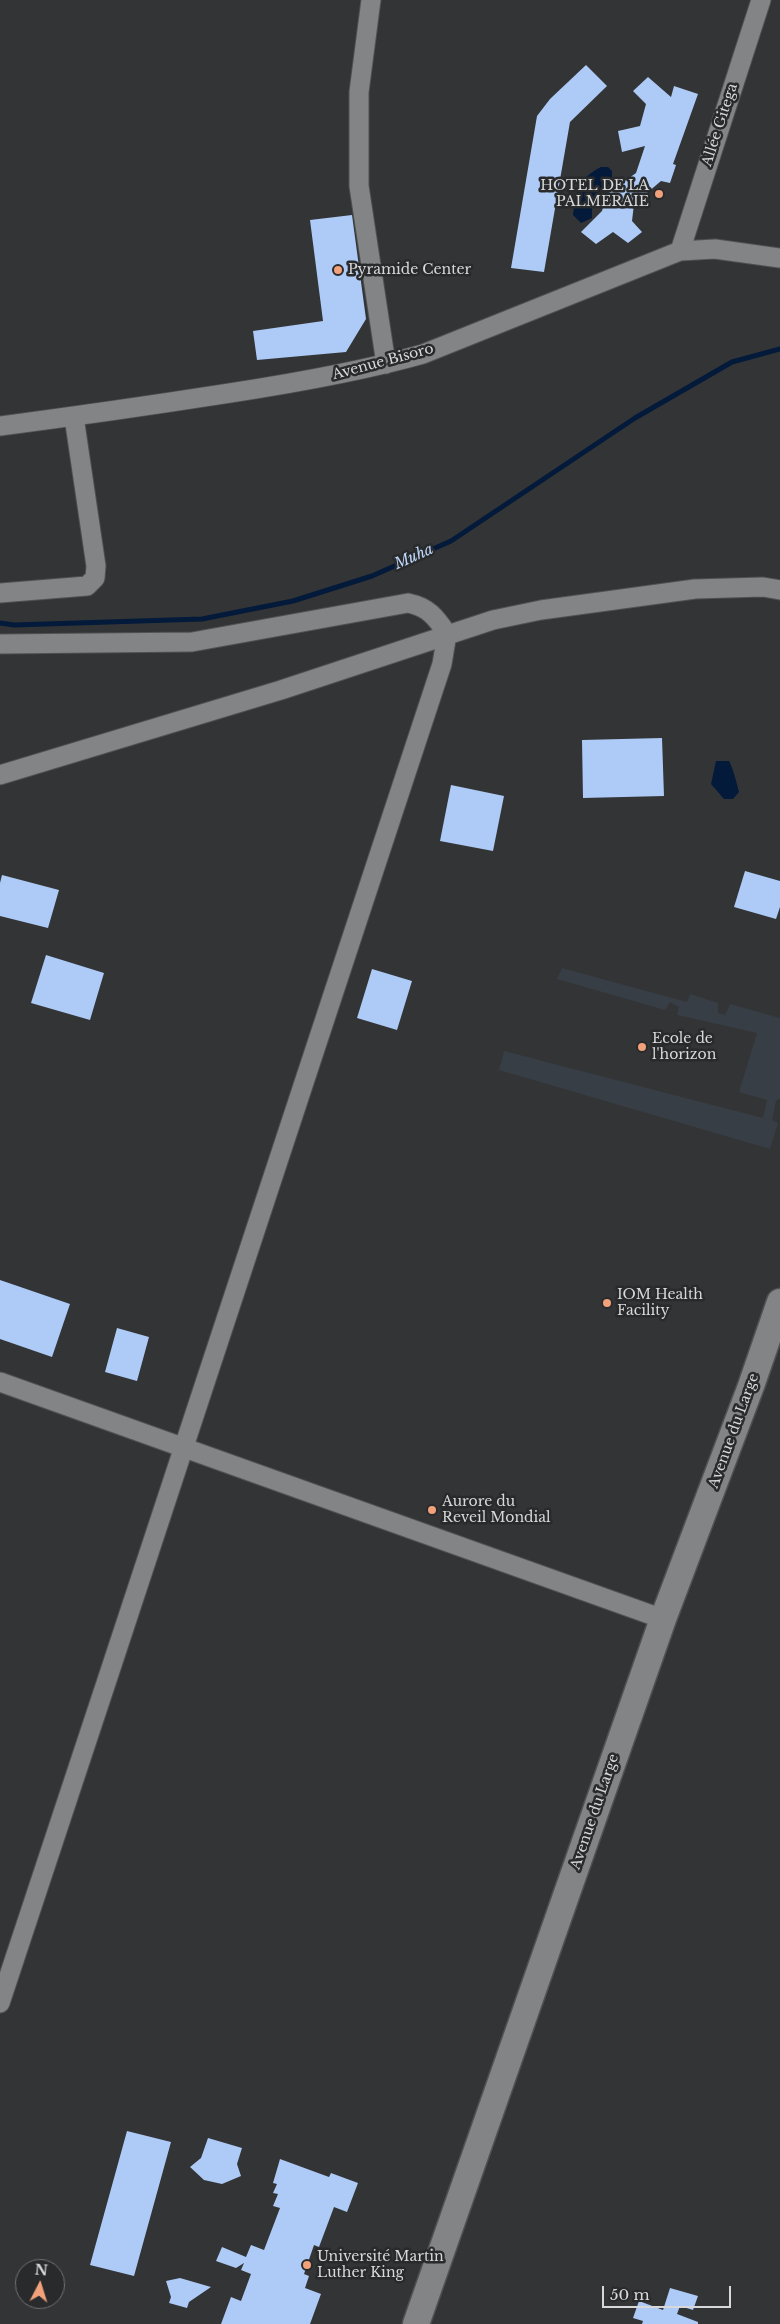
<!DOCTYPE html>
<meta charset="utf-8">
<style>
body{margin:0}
#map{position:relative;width:780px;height:2324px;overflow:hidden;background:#333436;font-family:"Libre Baskerville",serif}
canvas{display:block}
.north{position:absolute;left:15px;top:2259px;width:50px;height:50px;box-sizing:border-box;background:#292a2c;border:1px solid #6f7071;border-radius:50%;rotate:5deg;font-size:14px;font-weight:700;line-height:20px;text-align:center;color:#d7d8d9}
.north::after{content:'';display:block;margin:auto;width:18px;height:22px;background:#f1a27b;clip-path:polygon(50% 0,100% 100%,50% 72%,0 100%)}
.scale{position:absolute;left:602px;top:2286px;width:129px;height:22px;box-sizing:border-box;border:2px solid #d7d8d9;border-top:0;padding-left:6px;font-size:15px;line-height:18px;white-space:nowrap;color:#d7d8d9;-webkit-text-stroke:4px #292a2c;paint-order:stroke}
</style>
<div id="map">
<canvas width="780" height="2324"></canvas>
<div class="north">N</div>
<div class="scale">50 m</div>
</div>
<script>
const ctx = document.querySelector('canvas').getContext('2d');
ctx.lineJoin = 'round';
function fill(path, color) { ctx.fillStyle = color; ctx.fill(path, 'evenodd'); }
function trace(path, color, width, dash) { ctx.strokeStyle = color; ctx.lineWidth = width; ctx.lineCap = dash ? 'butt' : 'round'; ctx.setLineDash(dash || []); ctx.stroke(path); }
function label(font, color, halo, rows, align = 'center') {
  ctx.font = font + ' "Libre Baskerville",serif'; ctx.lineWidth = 5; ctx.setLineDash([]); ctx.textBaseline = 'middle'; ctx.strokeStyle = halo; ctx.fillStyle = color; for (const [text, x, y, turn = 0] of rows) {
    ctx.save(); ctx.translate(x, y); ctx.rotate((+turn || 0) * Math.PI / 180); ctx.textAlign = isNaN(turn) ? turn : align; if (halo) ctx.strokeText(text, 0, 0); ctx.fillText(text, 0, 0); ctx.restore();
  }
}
fill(new Path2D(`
 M562,968L687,1002L690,994L718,1003V1013L725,1015L730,1004L780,1018V1098L776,1101L772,1120L778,1123L770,1149L499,1070L504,1051L763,1118L767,1100L739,1092L757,1033L677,1015L679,1007L670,1002L665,1010L557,979Z`), '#383e45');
fill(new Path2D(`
 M601,167H608L612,171V181C596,197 592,191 592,218L581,223L573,215C576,191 579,178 601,167Z
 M716,761H729C733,768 737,784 739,792L733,799H724L711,784Z`), '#031a3a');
trace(new Path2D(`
 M0,623L14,625L202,619L293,601L372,576L451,541L635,418L732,362L780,349`), '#031a3a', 5);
fill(new Path2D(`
 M586,65L607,86L570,122L544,272L511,268L537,116L550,99Z
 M648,77L671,97L674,86L698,94L673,164L676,165L670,183L661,181L634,204L632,221L642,232L628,243L613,232L596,244L581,232L602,211L607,194L636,173L645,146L622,152L618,131L640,126L646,104L633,91Z
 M352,215L366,319L346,352L257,360L253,331L323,321L310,220Z
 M662,738L664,796L583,798L582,740Z
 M451,785L504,796L493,851L440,841Z
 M745,871L780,881V907L776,919L734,907Z
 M2,875L59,890L48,928L0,916V883Z
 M46,955L104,973L90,1020L31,1003Z
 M372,969L412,981L397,1030L357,1018Z
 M0,1280L70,1304L52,1357L0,1339Z
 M117,1328L149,1337L137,1381L105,1372Z
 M127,2131L171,2142L134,2276L90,2265Z
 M208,2138L242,2148L237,2164L241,2176L222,2184L204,2180L190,2167L201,2158Z
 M280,2159L329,2177L331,2173L358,2183L347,2212L334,2207L319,2247L314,2245L304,2274L309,2276L305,2288L321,2294L310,2324H221L231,2297L241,2301L251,2274L241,2270L244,2263L236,2268L216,2261L222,2247L246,2257L251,2245L264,2250L280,2208L273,2206L278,2194L273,2193L277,2184L273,2183Z
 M180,2278L211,2287L189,2302L187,2308L169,2303L171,2297L166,2281Z
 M670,2288L698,2296L693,2310L680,2306L677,2314L698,2322V2324H642L643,2321L633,2318L639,2301L663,2310Z`), '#adcbf6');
const street = new Path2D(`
 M371,0L359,92V186L386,364
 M680,251L761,0
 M0,426C77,416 153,405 230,393C295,383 359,372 423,354L680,251L715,249L780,258
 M0,593L87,586L95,578L96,566L74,417
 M0,644L192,642L408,603C428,607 436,617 447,634L442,664C295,1111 148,1557 0,2003
 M0,775L281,690L493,620L541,610L695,589L763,587L780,590
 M0,1382L663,1619`);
const secondary = new Path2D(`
 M416,2324L663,1619L751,1386L780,1302`);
trace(street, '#505152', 21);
trace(secondary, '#505152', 29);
trace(street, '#828486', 19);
trace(secondary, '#828486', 26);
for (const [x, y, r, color] of [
 [659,194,5,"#f1a27b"],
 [338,270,5,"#f1a27b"],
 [642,1047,5,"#f1a27b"],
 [607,1303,5,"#f1a27b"],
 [432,1510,5,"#f1a27b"],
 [307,2265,5,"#f1a27b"]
]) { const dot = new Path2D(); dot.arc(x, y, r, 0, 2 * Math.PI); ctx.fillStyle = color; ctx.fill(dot); trace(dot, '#292a2c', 2); }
label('14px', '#d7d8d9', '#292a2c', [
 ["Allée Gitega",720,125,-72],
 ["Avenue Bisoro",383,362,-15],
 ["Avenue du Large",734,1431,-70],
 ["Avenue du Large",595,1812,-71]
]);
label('14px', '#d7d8d9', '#292a2c', [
 ["HOTEL DE LA",649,186,"right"],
 ["PALMERAIE",649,202,"right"],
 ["Pyramide Center",348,270],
 ["Ecole de",652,1039],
 ["l'horizon",652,1055],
 ["IOM Health",617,1295],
 ["Facility",617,1311],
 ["Aurore du",442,1502],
 ["Reveil Mondial",442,1518],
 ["Université Martin",317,2257],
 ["Luther King",317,2273]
], 'left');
label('italic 15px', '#bed8fd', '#292a2c', [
 ["Muha",414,557,-24]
]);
</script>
